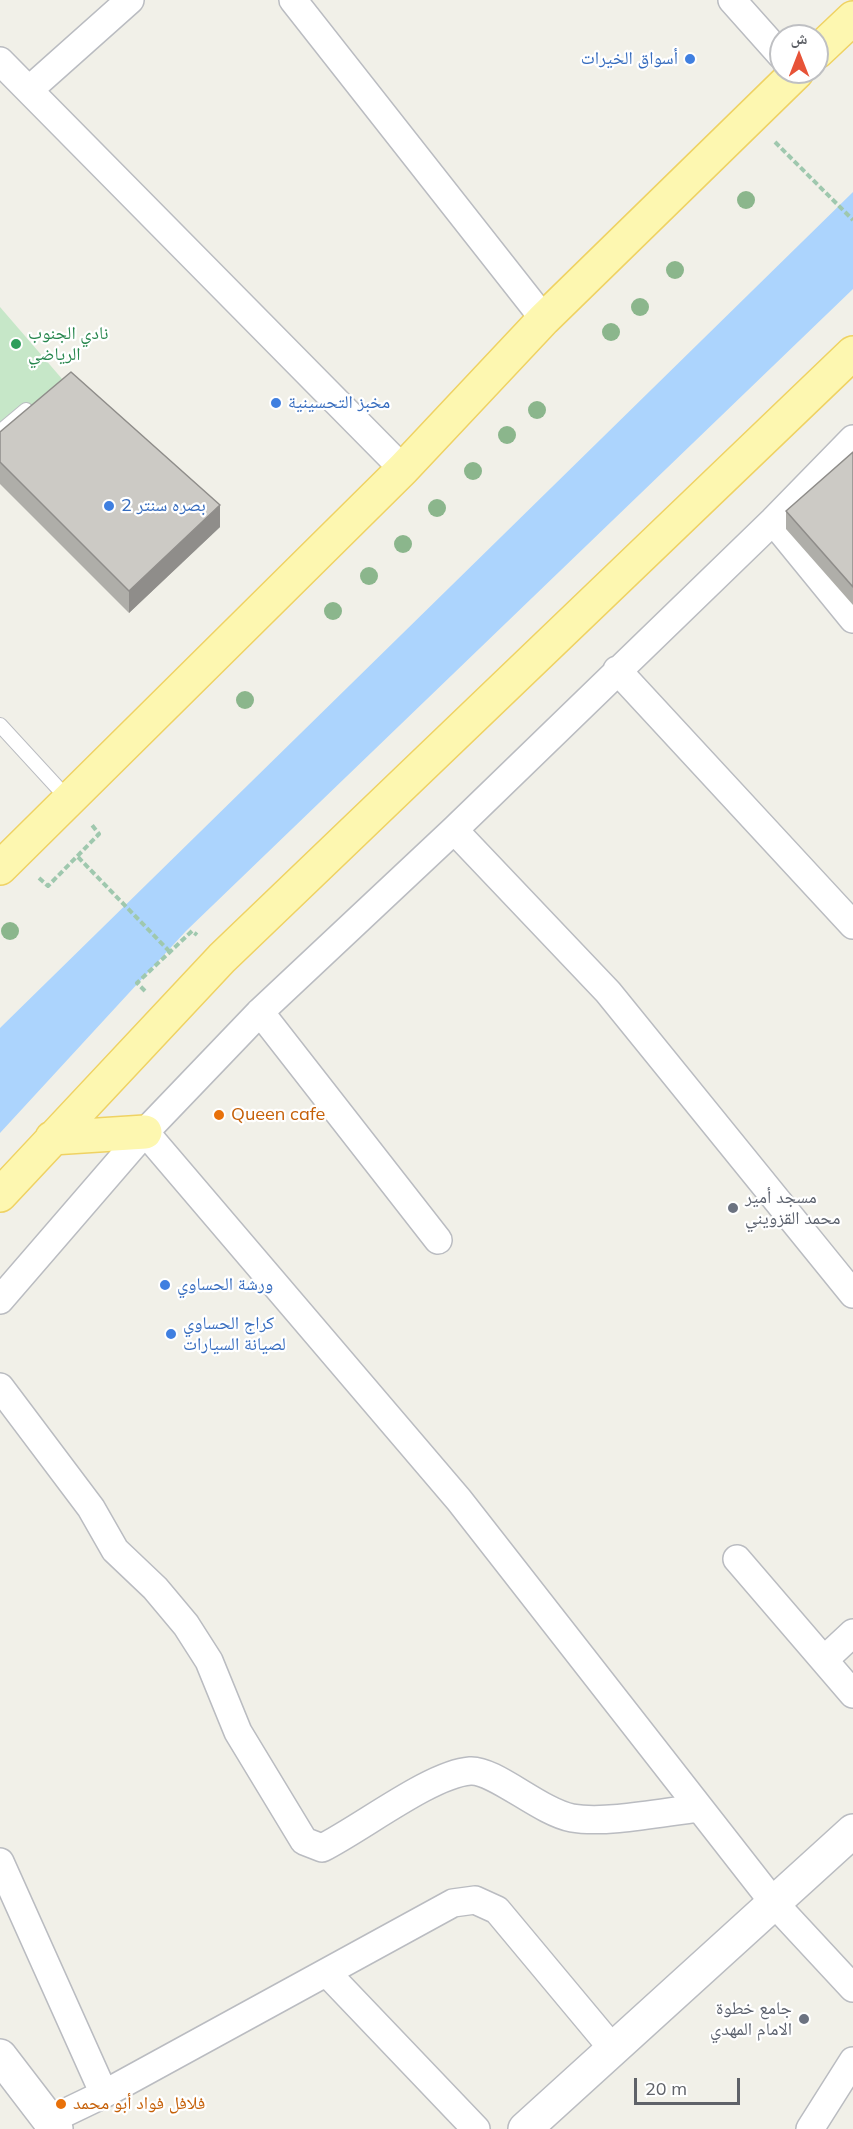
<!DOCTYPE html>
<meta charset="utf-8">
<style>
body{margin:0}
#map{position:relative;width:853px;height:2129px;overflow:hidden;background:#f1f0e8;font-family:Mulish,"Noto Naskh Arabic",sans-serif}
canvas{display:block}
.north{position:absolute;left:769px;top:24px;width:60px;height:60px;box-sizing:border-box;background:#fff;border:2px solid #bfc0c3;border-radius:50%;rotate:0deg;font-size:16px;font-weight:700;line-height:24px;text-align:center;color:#5f6268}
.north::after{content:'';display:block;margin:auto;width:21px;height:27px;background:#e75338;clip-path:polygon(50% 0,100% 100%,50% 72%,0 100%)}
.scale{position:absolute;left:634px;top:2078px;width:106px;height:27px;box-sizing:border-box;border:3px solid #5f6268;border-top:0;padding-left:8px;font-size:18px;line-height:21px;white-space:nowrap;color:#5f6268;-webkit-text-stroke:4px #fff;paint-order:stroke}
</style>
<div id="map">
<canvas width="853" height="2129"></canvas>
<div class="north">ش</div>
<div class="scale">20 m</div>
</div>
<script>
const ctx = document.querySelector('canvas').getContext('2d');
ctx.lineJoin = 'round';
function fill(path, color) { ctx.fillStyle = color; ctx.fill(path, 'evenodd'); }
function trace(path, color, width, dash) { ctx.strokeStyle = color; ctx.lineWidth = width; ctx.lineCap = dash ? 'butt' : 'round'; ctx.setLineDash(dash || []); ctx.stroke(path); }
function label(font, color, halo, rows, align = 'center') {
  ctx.font = font + ' Mulish,"Noto Naskh Arabic",sans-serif'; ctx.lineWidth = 4.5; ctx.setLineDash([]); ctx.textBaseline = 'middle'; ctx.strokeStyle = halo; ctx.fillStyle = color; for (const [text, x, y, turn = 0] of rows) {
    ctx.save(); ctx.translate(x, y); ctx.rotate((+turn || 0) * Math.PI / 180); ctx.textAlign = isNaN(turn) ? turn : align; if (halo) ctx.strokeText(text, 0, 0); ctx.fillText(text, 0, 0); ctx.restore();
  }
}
fill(new Path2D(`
 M0,307L63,380L0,438Z`), '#c6e7c8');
fill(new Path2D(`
 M853,192V289L186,931L0,1133V1028Z`), '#acd4fd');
const service = new Path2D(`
 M0,432L26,410
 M0,725L69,800`);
const minor = new Path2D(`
 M293,0L544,319
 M732,0L781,55
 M0,61L403,469
 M29,90L130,0
 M773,521L853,619
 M617,670L853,925
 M454,830L608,992L853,1294
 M260,1012L438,1240
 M145,1132L459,1500L774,1903L853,1988
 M0,1300L145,1132L260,1012L454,830L773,521L853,439
 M0,1387L91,1508L115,1550L155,1588L186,1625L209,1661L238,1732L304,1841L322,1848C362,1828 431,1774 470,1771C494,1769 540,1812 572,1818C606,1824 664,1812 699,1808
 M737,1559L853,1694
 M824,1660L853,1633
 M0,1862L104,2094
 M327,1973L476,2129
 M50,2120L104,2094L453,1903L475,1900L497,1910L613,2049
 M810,2129L853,2061`);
const tertiary = new Path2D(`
 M0,2056L56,2129
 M525,2129L853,1831`);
const primary = new Path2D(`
 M817,52L853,18
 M0,868L403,469L544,319L797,72
 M52,1138L145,1132
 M0,1195L222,958L853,353`);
trace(service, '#babcc1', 16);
trace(minor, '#babcc1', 30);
trace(tertiary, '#babcc1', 36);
trace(primary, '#efd263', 36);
trace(new Path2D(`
 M775,142L853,220
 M78,857L170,952
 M39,878L48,886L99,834L92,825
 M145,991L137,983L192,931L197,935`), '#9fc8ae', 4, [6, 3]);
trace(service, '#fff', 14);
trace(minor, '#fff', 27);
trace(tertiary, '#fff', 33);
trace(primary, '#fdf7b0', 33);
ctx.fillStyle = '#8bb68c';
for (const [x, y] of [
 [746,200],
 [675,270],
 [640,307],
 [611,332],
 [537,410],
 [507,435],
 [473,471],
 [437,508],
 [403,544],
 [369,576],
 [333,611],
 [245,700],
 [10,931]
]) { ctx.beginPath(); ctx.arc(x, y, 9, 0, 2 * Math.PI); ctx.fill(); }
fill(new Path2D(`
 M0,432L220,527L129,613L0,484Z
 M853,452V605L786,529V511Z`), '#afaea9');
fill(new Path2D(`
 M220,505V527L129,613V591Z`), '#8f8d8a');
const building = new Path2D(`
 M71,372L220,505L129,591L0,462V432Z
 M853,452V587L786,511Z`);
fill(building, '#cccac5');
trace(building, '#8f8d8a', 1.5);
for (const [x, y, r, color] of [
 [690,59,6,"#3f7fe0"],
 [16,344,6,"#2e9e5b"],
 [276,403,6,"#3f7fe0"],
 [109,506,6,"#3f7fe0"],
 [219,1115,6,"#e8710a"],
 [733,1208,6,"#6b7280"],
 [165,1285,6,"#3f7fe0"],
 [171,1334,6,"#3f7fe0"],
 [804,2019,6,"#6b7280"],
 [61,2104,6,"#e8710a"]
]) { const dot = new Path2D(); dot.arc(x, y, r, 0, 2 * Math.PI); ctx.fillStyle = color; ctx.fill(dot); trace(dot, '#fff', 2); }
label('18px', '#366cbe', '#fff', [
 ["أسواق الخيرات",678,59,"right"],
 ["مخبز التحسينية",288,403],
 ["بصره سنتر 2",121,506],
 ["ورشة الحساوي",177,1285],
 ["كراج الحساوي",183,1324],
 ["لصيانة السيارات",183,1345]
], 'left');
label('18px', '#27864d', '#fff', [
 ["نادي الجنوب",28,334],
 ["الرياضي",28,355]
], 'left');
label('18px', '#c56008', '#fff', [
 ["Queen cafe",231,1115],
 ["فلافل فواد أبو محمد",73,2104]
], 'left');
label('18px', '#5b616d', '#fff', [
 ["مسجد أمير",745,1198],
 ["محمد القزويني",745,1219],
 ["جامع خطوة",792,2009,"right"],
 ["الامام المهدي",792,2030,"right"]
], 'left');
</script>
